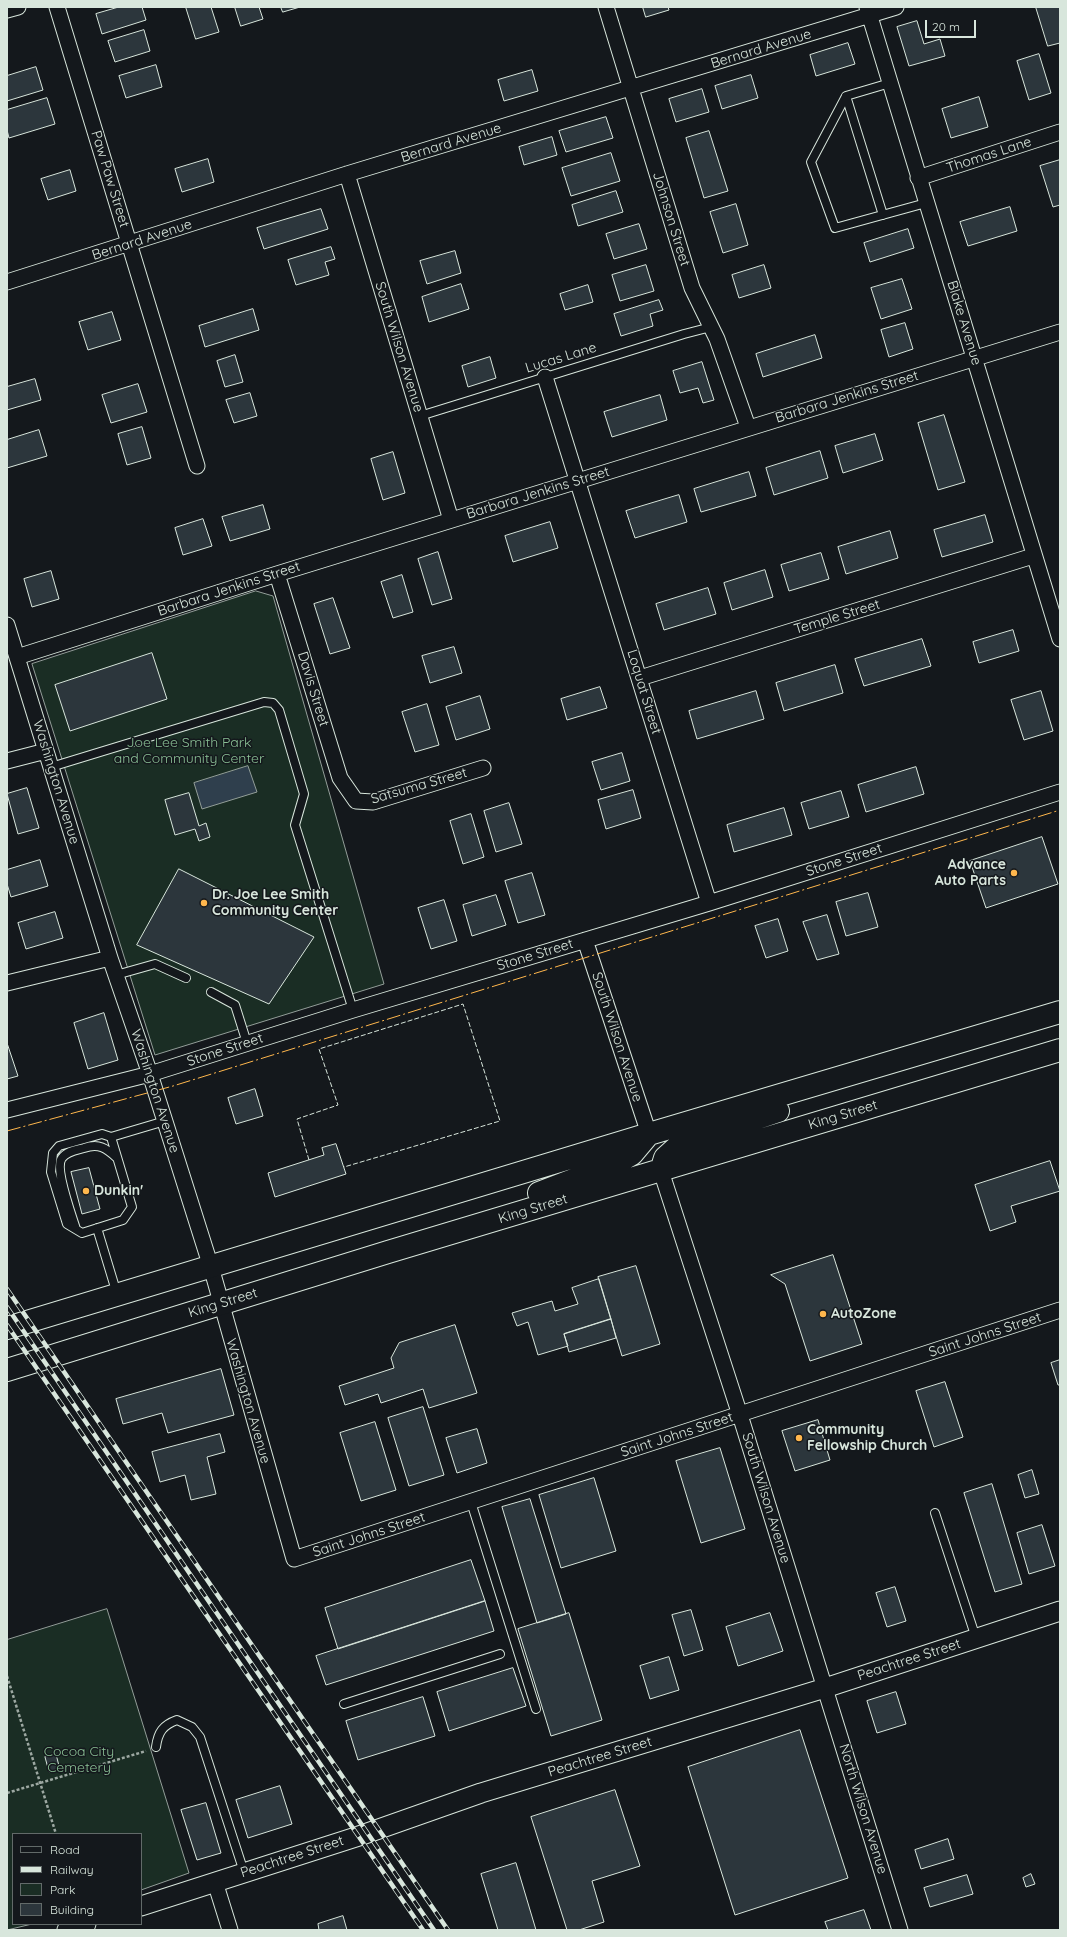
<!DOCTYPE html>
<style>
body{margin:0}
#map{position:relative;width:1067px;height:1937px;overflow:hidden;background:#14181c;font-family:Quicksand,sans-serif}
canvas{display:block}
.frame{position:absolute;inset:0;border:8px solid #d8e6dc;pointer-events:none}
.legend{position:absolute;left:12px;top:1833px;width:130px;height:92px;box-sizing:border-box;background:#14181c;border:1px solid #626a69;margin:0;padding:5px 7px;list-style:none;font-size:12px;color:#d8e6dc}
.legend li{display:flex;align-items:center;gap:8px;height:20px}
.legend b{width:20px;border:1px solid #626a69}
.scale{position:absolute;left:925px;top:20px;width:51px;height:18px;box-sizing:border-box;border:2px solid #d8e6dc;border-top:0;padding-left:5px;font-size:12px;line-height:14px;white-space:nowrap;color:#d8e6dc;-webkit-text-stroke:3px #14181c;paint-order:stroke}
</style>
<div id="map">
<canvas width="1067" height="1937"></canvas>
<div class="frame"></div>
<ul class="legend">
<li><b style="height:5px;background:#14181c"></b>Road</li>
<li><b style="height:5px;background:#d8e6dc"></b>Railway</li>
<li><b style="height:11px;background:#1a2d24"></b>Park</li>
<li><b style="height:11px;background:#2c363c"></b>Building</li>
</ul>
<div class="scale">20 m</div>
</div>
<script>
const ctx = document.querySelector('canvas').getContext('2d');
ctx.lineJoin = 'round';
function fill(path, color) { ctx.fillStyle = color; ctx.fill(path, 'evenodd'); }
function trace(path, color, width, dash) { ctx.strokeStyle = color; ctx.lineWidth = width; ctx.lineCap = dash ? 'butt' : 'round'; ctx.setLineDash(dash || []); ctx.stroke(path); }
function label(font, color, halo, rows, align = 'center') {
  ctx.font = font + ' Quicksand,sans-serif'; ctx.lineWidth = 3; ctx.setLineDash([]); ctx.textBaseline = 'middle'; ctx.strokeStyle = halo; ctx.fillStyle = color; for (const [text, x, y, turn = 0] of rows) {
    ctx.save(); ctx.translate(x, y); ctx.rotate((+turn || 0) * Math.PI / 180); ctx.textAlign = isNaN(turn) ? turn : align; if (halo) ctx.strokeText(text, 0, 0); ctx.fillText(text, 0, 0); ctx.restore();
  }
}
const green = new Path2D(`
 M256,591L273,596L384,984L155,1055L32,664Z
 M107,1609L189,1873L141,1890V1834H13V1924H32L7,1930V1640Z`);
fill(green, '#1a2d24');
trace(green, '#939e99', 1);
const water = new Path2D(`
 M248,766L257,792L202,809L194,783Z`);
fill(water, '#2f3f4d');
trace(water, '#939e99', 1);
const building = new Path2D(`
 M119,7H142L146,20L102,34L96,14Z
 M186,7H211L219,32L196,39Z
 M235,7H259L263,19L241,26Z
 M281,7H300L283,12Z
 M643,7H668L669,10L646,17Z
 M1036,7H1060V43L1048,46Z
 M917,21L924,44L940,39L945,56L909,66L897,27Z
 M144,30L150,51L115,62L108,41Z
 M848,43L855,64L816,76L810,55Z
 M1039,54L1051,93L1029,100L1017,61Z
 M156,65L162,87L126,98L119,76Z
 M36,67L43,90L7,101V76Z
 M532,70L538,91L504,101L498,80Z
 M751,75L758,98L722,109L715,86Z
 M702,89L709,112L676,122L669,99Z
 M979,97L988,127L951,138L942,109Z
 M47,98L55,124L9,138L7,130V110Z
 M606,117L613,138L566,152L559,131Z
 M709,131L728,191L704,198L686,138Z
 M552,137L557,155L524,165L519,147Z
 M611,153L620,181L571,196L562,168Z
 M208,159L214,182L182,192L175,169Z
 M1060,160V205L1053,207L1040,166Z
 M70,170L76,191L48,200L41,179Z
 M616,191L623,212L578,226L572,205Z
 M736,204L748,245L723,253L710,212Z
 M1010,207L1017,231L968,246L960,222Z
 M321,209L328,229L264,249L257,228Z
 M639,224L647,249L614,259L606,234Z
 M908,229L914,248L870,262L864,243Z
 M331,247L335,259L325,262L329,275L296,285L288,260Z
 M455,251L461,273L427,284L420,261Z
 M646,265L654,291L620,301L612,275Z
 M764,265L771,288L739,298L732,275Z
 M902,279L912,309L881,319L871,288Z
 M461,284L469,309L429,322L422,297Z
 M588,285L593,302L565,310L560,294Z
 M659,300L663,310L650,314L653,326L621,336L614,314Z
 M253,309L259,330L205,347L199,326Z
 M112,312L121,340L88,350L79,322Z
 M905,323L913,349L889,357L881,330Z
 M815,335L822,358L763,377L756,354Z
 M235,355L243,382L225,387L217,361Z
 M490,357L496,378L468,387L462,366Z
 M702,362L714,400L703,403L698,388L680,393L673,371Z
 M35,379L41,400L7,410V387Z
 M138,384L147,412L111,423L102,395Z
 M250,393L257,416L234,423L226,400Z
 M660,395L667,420L612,437L604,412Z
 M944,415L965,482L938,490L918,423Z
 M142,427L151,458L127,465L118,434Z
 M39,430L47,456L7,468V440Z
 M875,434L883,460L843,473L835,446Z
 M820,451L828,478L774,495L766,468Z
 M393,452L405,493L383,500L371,459Z
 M749,472L756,496L701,512L694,489Z
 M679,495L687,522L635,538L626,511Z
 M263,505L270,529L230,541L222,517Z
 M985,515L993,542L942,557L934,530Z
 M203,519L212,546L183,555L175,528Z
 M550,522L558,548L513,562L505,536Z
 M890,531L898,558L846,574L838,547Z
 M438,552L452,599L432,605L418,559Z
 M821,553L829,579L789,591L781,565Z
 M765,570L773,597L732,610L724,583Z
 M51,571L59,599L32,607L24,579Z
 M402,575L413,612L393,618L381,582Z
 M708,588L716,614L664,630L656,604Z
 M333,598L350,648L330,654L314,604Z
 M1013,630L1019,651L979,663L973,642Z
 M922,639L931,666L864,686L855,659Z
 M454,647L462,673L430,683L422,656Z
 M152,653L167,699L70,731L55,685Z
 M835,665L843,693L784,711L776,683Z
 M600,687L607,708L567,720L561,699Z
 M756,691L764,719L697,739L689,711Z
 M1041,691L1053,731L1024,740L1011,700Z
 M480,696L490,729L456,740L446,707Z
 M427,704L439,745L415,752L402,712Z
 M622,753L630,781L601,790L592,762Z
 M916,767L924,794L866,812L858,785Z
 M27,788L39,828L18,834L7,794Z
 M633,790L641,818L606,829L598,800Z
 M841,791L849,817L809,829L801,803Z
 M189,793L199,826L206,823L210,837L199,841L195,829L175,835L165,800Z
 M509,803L522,844L496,852L484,811Z
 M784,808L792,835L734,852L727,825Z
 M471,814L484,857L463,864L450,821Z
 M1042,837L1058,884L986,908L970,861Z
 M40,860L48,886L11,897L7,884V870Z
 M179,869L314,937L269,1004L137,945Z
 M532,873L545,915L518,923L505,881Z
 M868,893L878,927L846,936L836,902Z
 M496,895L506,925L472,936L463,905Z
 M444,900L457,941L431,949L418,908Z
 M55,912L63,938L26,949L18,923Z
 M827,915L839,954L817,960L803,922Z
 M778,919L788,951L766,958L755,926Z
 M104,1013L118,1060L88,1069L74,1023Z
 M7,1043L18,1076L7,1079Z
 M255,1089L263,1116L236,1124L228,1098Z
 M336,1144L346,1174L275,1197L268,1173L324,1155L322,1148Z
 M1050,1161L1060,1191L1011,1206L1016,1222L990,1231L975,1185Z
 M89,1168L100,1209L82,1214L71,1172Z
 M833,1255L862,1344L810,1361L785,1284L771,1275Z
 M636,1266L660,1344L622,1356L598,1277Z
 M599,1279L611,1319L564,1334L568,1346L538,1355L528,1322L517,1326L512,1313L552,1301L555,1311L578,1304L572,1288Z
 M611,1319L616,1338L569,1352L564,1334Z
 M455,1325L477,1393L429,1408L423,1389L381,1403L378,1394L345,1405L339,1386L394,1368L391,1358L399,1343Z
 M1060,1360V1385H1058L1051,1363Z
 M221,1369L234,1415L168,1433L162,1413L123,1424L116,1399Z
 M945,1382L963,1437L934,1447L916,1391Z
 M423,1407L444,1475L409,1486L388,1418Z
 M818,1420L830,1460L795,1471L782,1431Z
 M375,1422L396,1490L361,1501L340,1433Z
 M477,1429L487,1463L457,1473L446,1438Z
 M220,1434L225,1452L207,1457L216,1494L191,1500L185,1475L160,1482L152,1452Z
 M720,1448L745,1529L701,1543L676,1461Z
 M1032,1470L1039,1494L1025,1498L1018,1475Z
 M594,1478L616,1551L561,1568L539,1495Z
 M992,1484L1022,1584L995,1592L964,1493Z
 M530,1499L566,1614L537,1623L502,1507Z
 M1042,1525L1055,1566L1029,1574L1017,1533Z
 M471,1560L485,1601L338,1649L325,1608Z
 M895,1587L906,1621L887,1627L876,1593Z
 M485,1601L494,1631L326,1685L316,1656Z
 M691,1610L703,1650L684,1656L672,1615Z
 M569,1613L602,1720L551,1736L518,1629Z
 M770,1613L783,1651L738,1666L726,1627Z
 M669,1657L679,1690L650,1699L640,1666Z
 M513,1668L526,1706L449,1731L437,1692Z
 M896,1692L906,1724L877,1733L867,1701Z
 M423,1697L435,1736L358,1760L346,1721Z
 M800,1730L848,1878L735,1915L688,1767Z
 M56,1754L60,1770L49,1772L45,1757Z
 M280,1786L292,1824L248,1838L236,1800Z
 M615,1790L640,1866L592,1881L604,1922L579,1930H567L531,1817Z
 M206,1803L221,1853L197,1860L181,1810Z
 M948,1839L954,1859L921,1869L915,1850Z
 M516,1863L536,1930H498L481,1874Z
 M1031,1874L1035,1884L1026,1887L1023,1878Z
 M967,1875L973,1894L930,1907L924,1888Z
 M864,1910L871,1930H828L825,1922Z
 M343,1916L347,1930H319L318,1924Z`);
fill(building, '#2c363c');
trace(building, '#d8e6dc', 1);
const service = new Path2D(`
 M890,83L846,96L811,162L835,228L926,203
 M846,96L883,215
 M420,416L684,334L711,327
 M51,767L264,702L273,703L279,710L304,794L295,825L353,1010
 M116,975L155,964L186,978
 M211,992L235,1005L247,1043
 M111,1137L132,1207L123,1220L82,1233L67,1224L51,1172L53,1153L59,1146L102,1134L111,1137L165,1121
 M97,1228L117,1294
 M76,1229C72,1216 54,1168 62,1158C67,1151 77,1150 84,1148C99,1143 106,1148 117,1158
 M471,1502L536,1709
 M935,1513L976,1638
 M344,1704L500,1654
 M156,1747C158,1732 163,1725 177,1720L192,1727L200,1737L244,1872`);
const minor = new Path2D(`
 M57,7L197,466
 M606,7L692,288L717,339L748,427
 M867,7L1060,639
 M7,10L18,7
 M347,174L451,520
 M918,178L1060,132
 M7,282L347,174L896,7
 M545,377L709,903
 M277,574L340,778L356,801L373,802L483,768
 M7,625L110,958L150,1074L211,1267L294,1559L1060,1310
 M17,657L277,574L1060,332
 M640,678L1033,556
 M7,761L46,751
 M585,940L649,1134
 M7,983L110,958
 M7,1110L150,1074L353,1010L709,903L1060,792
 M661,1171L740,1415L900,1930
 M215,1882L230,1930`);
const tertiary = new Path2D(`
 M141,1906L359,1836L481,1793L825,1688L1060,1611
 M67,1930L86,1924`);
const primary = new Path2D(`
 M661,1171L665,1158L675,1149L698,1138L778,1111
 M539,1193L615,1164L632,1154L648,1135
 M7,1328L649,1134L1060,1012
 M7,1370L388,1252L1060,1050`);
trace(service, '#d8e6dc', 10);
trace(minor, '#d8e6dc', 17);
trace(tertiary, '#d8e6dc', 21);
trace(primary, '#d8e6dc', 24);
trace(new Path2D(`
 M7,1676L56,1834
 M7,1793L146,1751`), '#9da8a2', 2.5, [3, 2]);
trace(service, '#14181c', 8);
trace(minor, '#14181c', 15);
trace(tertiary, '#14181c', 19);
trace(primary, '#14181c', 22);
const rail = new Path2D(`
 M7,1289L448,1930
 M7,1307L434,1930
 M7,1325L423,1930`);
trace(rail, '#d8e6dc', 4.5);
trace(rail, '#14181c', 3, [9]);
trace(new Path2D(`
 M309,1160L297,1119L338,1105L319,1049L463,1004L500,1121L344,1167`), '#d8e6dc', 1, [5, 2]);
trace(new Path2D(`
 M7,1131L173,1086L1060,810`), '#ffb74d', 1, [14, 3, 2, 3]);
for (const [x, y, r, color] of [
 [1014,873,4,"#ffb74d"],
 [204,903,4,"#ffb74d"],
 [86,1191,4,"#ffb74d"],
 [823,1314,4,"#ffb74d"],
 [799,1438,4,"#ffb74d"]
]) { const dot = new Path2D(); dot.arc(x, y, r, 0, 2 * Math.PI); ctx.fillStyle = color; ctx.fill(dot); trace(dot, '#14181c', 1.5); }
label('14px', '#d8e6dc', '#14181c', [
 ["Bernard Avenue",761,49,-17],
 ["Bernard Avenue",451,143,-17],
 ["Thomas Lane",989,155,-18],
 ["Paw Paw Street",110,179,73],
 ["Johnson Street",671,219,73],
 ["Bernard Avenue",142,240,-18],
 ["Blake Avenue",964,323,73],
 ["South Wilson Avenue",399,347,73],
 ["Lucas Lane",561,358,-17],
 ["Barbara Jenkins Street",847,397,-17],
 ["Barbara Jenkins Street",538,493,-17],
 ["Barbara Jenkins Street",229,589,-18],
 ["Temple Street",837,617,-17],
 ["Davis Street",313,689,73],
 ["Loquat Street",644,692,73],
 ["Washington Avenue",56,782,73],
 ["Satsuma Street",419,786,-16],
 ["Stone Street",844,860,-18],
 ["Stone Street",535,955,-17],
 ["South Wilson Avenue",617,1037,72],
 ["Stone Street",225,1050,-18],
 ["Washington Avenue",155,1091,72],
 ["King Street",843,1115,-17],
 ["King Street",533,1209,-17],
 ["King Street",223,1303,-17],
 ["Saint Johns Street",985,1335,-18],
 ["Washington Avenue",248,1401,74],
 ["Saint Johns Street",677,1435,-18],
 ["South Wilson Avenue",766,1498,73],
 ["Saint Johns Street",369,1535,-18],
 ["Peachtree Street",909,1660,-18],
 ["Peachtree Street",600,1757,-17],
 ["North Wilson Avenue",863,1809,73],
 ["Peachtree Street",292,1857,-18]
]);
label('14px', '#8ac095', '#14181c', [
 ["Joe Lee Smith Park",189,743],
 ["and Community Center",189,759],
 ["Cocoa City",79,1752],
 ["Cemetery",79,1768]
]);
label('bold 14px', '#d8e6dc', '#14181c', [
 ["Advance",1006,865,"right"],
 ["Auto Parts",1006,881,"right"],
 ["Dr. Joe Lee Smith",212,895],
 ["Community Center",212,911],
 ["Dunkin'",94,1191],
 ["AutoZone",831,1314],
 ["Community",807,1430],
 ["Fellowship Church",807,1446]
], 'left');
</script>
